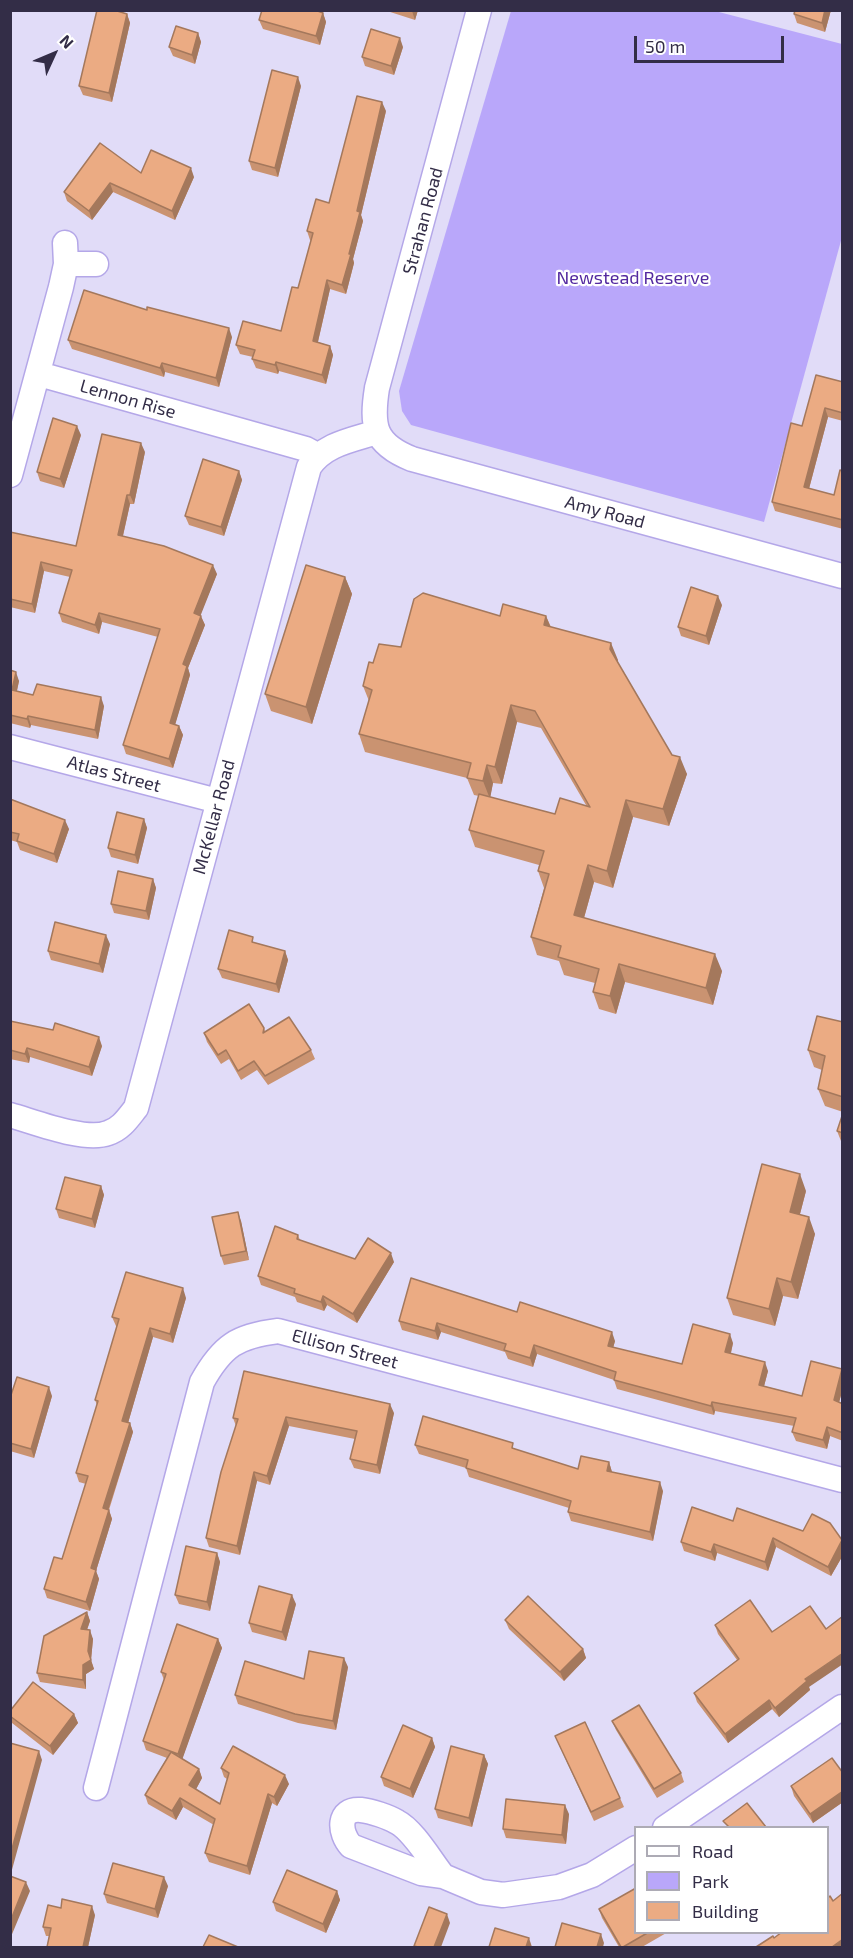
<!DOCTYPE html>
<style>
body{margin:0}
#map{position:relative;width:853px;height:1958px;overflow:hidden;background:#e1dcf8;font-family:"Exo 2",sans-serif}
canvas{display:block}
.frame{position:absolute;inset:0;border:12px solid #332d47;pointer-events:none}
.legend{position:absolute;left:634px;top:1826px;width:195px;height:108px;box-sizing:border-box;background:#fff;border:2px solid #adabb5;margin:0;padding:8px 10px;list-style:none;font-size:18px;color:#332d47}
.legend li{display:flex;align-items:center;gap:12px;height:30px}
.legend b{width:30px;border:2px solid #adabb5}
.north{position:absolute;left:24px;top:24px;width:60px;height:60px;-webkit-text-stroke:4px #fff;paint-order:stroke;rotate:46deg;font-size:16px;font-weight:700;line-height:24px;text-align:center;color:#332d47}
.north::after{content:'';display:block;margin:auto;width:21px;height:27px;background:#332d47;clip-path:polygon(50% 0,100% 100%,50% 72%,0 100%)}
.scale{position:absolute;left:634px;top:36px;width:150px;height:27px;box-sizing:border-box;border:3px solid #332d47;border-top:0;padding-left:8px;font-size:18px;line-height:21px;white-space:nowrap;color:#332d47;-webkit-text-stroke:4px #fff;paint-order:stroke}
</style>
<div id="map">
<canvas width="853" height="1958"></canvas>
<div class="frame"></div>
<ul class="legend">
<li><b style="height:8px;background:#fff"></b>Road</li>
<li><b style="height:16px;background:#b9a7fa"></b>Park</li>
<li><b style="height:16px;background:#ebab83"></b>Building</li>
</ul>
<div class="north">N</div>
<div class="scale">50 m</div>
</div>
<script>
const ctx = document.querySelector('canvas').getContext('2d');
ctx.lineJoin = 'round';
function fill(path, color) { ctx.fillStyle = color; ctx.fill(path, 'evenodd'); }
function trace(path, color, width, dash) { ctx.strokeStyle = color; ctx.lineWidth = width; ctx.lineCap = dash ? 'butt' : 'round'; ctx.setLineDash(dash || []); ctx.stroke(path); }
function label(font, color, halo, rows, align = 'center') {
  ctx.font = font + ' "Exo 2",sans-serif'; ctx.lineWidth = 4.5; ctx.setLineDash([]); ctx.textBaseline = 'middle'; ctx.strokeStyle = halo; ctx.fillStyle = color; for (const [text, x, y, turn = 0] of rows) {
    ctx.save(); ctx.translate(x, y); ctx.rotate((+turn || 0) * Math.PI / 180); ctx.textAlign = isNaN(turn) ? turn : align; if (halo) ctx.strokeText(text, 0, 0); ctx.fillText(text, 0, 0); ctx.restore();
  }
}
fill(new Path2D(`
 M511,11H715L842,44V237L764,522L411,425L402,411L399,391Z`), '#b9a7fa');
const minor = new Path2D(`
 M479,10L377,388C371,426 374,444 412,459L842,576
 M66,264H96
 M39,374L306,449L317,455
 M10,475L61,287L66,264L65,243
 M10,747L218,801
 M10,1115C35,1122 85,1142 108,1133C121,1129 128,1118 136,1108L309,467C324,444 352,440 377,432
 M96,1788L202,1382C222,1346 237,1336 278,1331L842,1480
 M665,1828L842,1707
 M443,1876C431,1861 413,1830 397,1822C389,1817 371,1811 361,1810C337,1808 339,1833 351,1846L421,1873L443,1876L481,1892L503,1895L559,1887L592,1875L636,1848`);
trace(minor, '#b4a7e8', 27);
trace(minor, '#fff', 24);
fill(new Path2D(`
 M384,10H418L415,20Z
 M795,10H831L825,32L797,23L794,14Z
 M323,13L326,22L320,45L263,29L259,20Z
 M127,14L130,23L112,102L83,95L79,86Z
 M198,33L201,42L195,64L173,56L169,47Z
 M403,47L394,75L365,66L362,57Z
 M301,86L278,177L252,170L249,161Z
 M386,111L361,215L363,221L353,259L354,263L346,294L330,289L318,342L330,346L333,355L326,384L279,371L278,374L256,368L252,359L253,357L240,354L236,345L281,331L298,288L311,241L310,240L307,231L329,203Z
 M141,173L194,177L175,220L113,192L92,220L67,201L64,192Z
 M232,337L219,387L165,372L164,377L72,349L68,340Z
 M843,382V421L828,417L809,489L834,495L843,471V529L775,511L772,502L802,426Z
 M81,435L64,488L40,481L37,472Z
 M145,452L134,504H130L123,536L217,574L200,615L205,625L188,668L190,675L175,724L179,726L183,735L173,768L126,754L123,745L158,637L102,622L99,634L62,622L59,613L70,577L44,571L35,613L10,607V532L76,546Z
 M239,471L242,480L224,536L189,525L185,516Z
 M345,577L352,594L312,724L271,711L265,694Z
 M722,605L709,645L681,636L678,627Z
 M500,616H546L551,627L618,660L617,662L672,755L687,774L669,826L633,817L613,888L594,882L584,918L722,971L713,1005L625,982L616,1014L599,1009L593,992L595,983L564,975L559,961L537,955L531,937L544,888L538,871L539,865L475,847L469,830L479,796L474,795L467,778L365,752L359,734L369,701L363,686L373,663L401,647ZM517,722L541,728L586,805L555,814L490,797L493,783L502,784Z
 M10,670L19,681L17,691L33,695L104,706L98,739L31,725L30,728L10,723Z
 M10,799L69,829L57,863L20,850L17,842L10,840Z
 M144,819L147,828L138,864L111,857L108,848Z
 M153,879L156,888L149,920L114,913L111,904Z
 M256,943L285,951L288,960L279,993L222,978L218,969Z
 M110,944L103,973L51,960L48,951Z
 M10,1021L102,1046L92,1076L30,1057L29,1063L10,1059Z
 M843,1022V1112L825,1106L818,1089L822,1070L814,1067L808,1050Z
 M264,1028L265,1031L311,1050L315,1059L268,1085L257,1070L241,1080L229,1059L221,1064L207,1042L204,1033Z
 M843,1113V1146L837,1131Z
 M101,1186L104,1195L95,1228L59,1218L56,1209Z
 M806,1191L800,1214L815,1234L798,1299L783,1296L775,1326L733,1315L727,1298Z
 M241,1221L249,1260L224,1265L221,1256Z
 M298,1235L300,1240L355,1259L394,1262L357,1323L327,1305L324,1311L297,1302L295,1297L261,1285L258,1276Z
 M186,1298L173,1343L153,1337L128,1423H130L133,1432L109,1510L112,1519L96,1571L99,1579L90,1611L47,1598L44,1589L62,1559L86,1484L79,1482L76,1473L97,1405L95,1400L117,1327L116,1326L112,1317Z
 M517,1312L615,1341L613,1348L682,1364L733,1343L731,1353L768,1371L764,1386L802,1396L842,1369L843,1388L839,1402L843,1404V1441L830,1436L827,1449L796,1441L792,1432L794,1426L715,1411L714,1415L617,1389L614,1380L537,1354L533,1367L508,1359L505,1352L441,1332L438,1340L402,1330L399,1321Z
 M52,1396L34,1458L10,1451V1398Z
 M394,1413L380,1474L354,1468L350,1459L355,1439L289,1426L270,1485L257,1481L240,1555L209,1547L206,1538L236,1426L233,1418Z
 M415,1445L516,1450L578,1469L609,1462L612,1472L663,1491L653,1541L571,1521L568,1512L569,1508L469,1477L466,1468L419,1454Z
 M733,1521L803,1531L843,1540V1555L831,1576L776,1547L768,1571L717,1553L715,1561L684,1551L681,1542Z
 M217,1553L220,1562L210,1611L179,1604L175,1595Z
 M296,1604L286,1641L252,1632L249,1623Z
 M87,1612L90,1621L87,1630L93,1639L91,1660L94,1669L86,1674V1689L40,1682L37,1673Z
 M505,1620L583,1649L586,1658L564,1681L509,1629Z
 M715,1625L809,1687L810,1690L779,1717L772,1709L728,1743L697,1702L694,1693L737,1660L718,1634Z
 M218,1639L222,1648L182,1759L199,1769L202,1778L196,1789L220,1804L227,1779L224,1777L221,1768L289,1784L277,1806L272,1803L250,1875L209,1862L205,1853L214,1825L183,1807L176,1820L148,1804L145,1795L167,1758L146,1750L143,1741L164,1680L161,1672Z
 M348,1667L336,1730L298,1723L238,1704L235,1695L304,1679Z
 M10,1711L74,1714L78,1723L53,1755L12,1723L10,1720Z
 M612,1721L681,1773L684,1782L657,1798L616,1730Z
 M555,1736L620,1798L624,1807L594,1821L559,1745Z
 M432,1738L435,1747L413,1798L384,1786L381,1777Z
 M484,1755L488,1764L472,1827L438,1818L435,1809Z
 M843,1773V1802L813,1823L794,1796L791,1786Z
 M569,1814L566,1844L506,1838L503,1829Z
 M168,1886L158,1918L107,1903L104,1894Z
 M337,1891L340,1900L326,1933L276,1911L273,1902Z
 M599,1909L636,1932H668L642,1947H619L602,1918Z
 M95,1915L88,1947H47L49,1936H46L43,1927Z`), '#ca9371');
fill(new Path2D(`
 M418,10L415,20L412,11Z
 M825,10H831L825,32L822,23Z
 M323,13L326,22L320,45L316,36Z
 M127,14L130,23L112,102L109,93Z
 M198,33L201,42L195,64L192,55Z
 M400,38L403,47L394,75L391,66Z
 M298,77L301,86L278,177L275,168Z
 M382,102L386,111L361,215L363,221L353,259L354,263L346,294L342,285L357,211Z
 M191,168L194,177L175,220L172,211Z
 M110,183L113,192L92,220L89,211Z
 M327,280L330,289L316,350L313,341Z
 M229,328L232,337L219,387L216,378Z
 M330,346L333,355L326,384L322,375Z
 M276,362L279,371L278,374L275,365Z
 M162,363L165,372L164,377L160,368Z
 M825,408L828,417L807,496L804,487Z
 M77,426L81,435L64,488L60,479Z
 M141,443L145,452L134,504L130,495Z
 M239,471L242,480L224,536L221,527Z
 M127,495L130,504L121,544L118,535Z
 M41,562L44,571L35,613L32,604Z
 M213,565L217,574L198,622L194,613Z
 M345,577L352,594L312,724L306,707Z
 M718,596L722,605L709,645L706,636Z
 M99,613L102,622L99,634L95,625Z
 M201,616L205,625L188,668L190,675L173,732L170,723L183,664Z
 M546,616L553,633L544,625Z
 M611,643L618,660L616,666L610,649Z
 M16,672L19,681L15,699L12,690Z
 M101,697L104,706L98,739L95,730Z
 M511,705L517,722L502,784L495,767Z
 M28,716L31,725L30,728L27,719Z
 M179,726L183,735L173,768L169,759Z
 M680,757L687,774L669,826L663,809Z
 M487,765L493,783L490,799L483,781Z
 M626,800L633,817L613,888L607,871Z
 M144,819L147,828L138,864L135,855Z
 M65,820L69,829L57,863L54,854Z
 M588,865L594,882L580,932L574,915Z
 M153,879L156,888L149,920L146,911Z
 M106,935L110,944L103,973L99,964Z
 M285,951L288,960L279,993L276,984Z
 M715,954L722,971L713,1005L706,988Z
 M619,964L625,982L616,1014L610,996Z
 M99,1037L102,1046L92,1076L89,1067Z
 M27,1048L30,1057L29,1063L25,1054Z
 M800,1174L806,1191L796,1229L790,1212Z
 M101,1186L104,1195L95,1228L92,1219Z
 M238,1212L241,1221L249,1260L246,1251Z
 M809,1217L815,1234L798,1299L791,1282Z
 M391,1253L394,1262L357,1323L353,1314Z
 M777,1278L783,1296L775,1326L769,1309Z
 M183,1288L186,1298L173,1343L170,1334Z
 M323,1296L327,1305L324,1311L321,1302Z
 M437,1323L441,1332L438,1340L435,1331Z
 M150,1328L153,1337L126,1430L122,1421Z
 M612,1332L615,1341L611,1355L608,1346Z
 M730,1334L733,1343L729,1361L725,1352Z
 M534,1345L537,1354L533,1367L530,1358Z
 M765,1362L768,1371L762,1394L759,1385Z
 M842,1369L843,1388L837,1410L834,1400Z
 M49,1387L52,1396L34,1458L31,1449Z
 M712,1402L715,1411L714,1415L711,1406Z
 M390,1404L394,1413L380,1474L377,1465Z
 M286,1417L289,1426L270,1485L267,1476Z
 M130,1423L133,1432L106,1517L103,1508Z
 M827,1427L830,1436L827,1449L823,1440Z
 M609,1462L612,1472L610,1480L607,1471Z
 M254,1472L257,1481L240,1555L237,1546Z
 M660,1482L663,1491L653,1541L650,1532Z
 M109,1510L112,1519L96,1571L99,1579L90,1611L86,1602L91,1568Z
 M773,1538L776,1547L768,1571L765,1562Z
 M842,1540L843,1555L831,1576L828,1567Z
 M714,1544L717,1553L715,1561L711,1552Z
 M217,1553L220,1562L210,1611L207,1602Z
 M292,1595L296,1604L286,1641L282,1632Z
 M87,1612L90,1621L84,1638L81,1629Z
 M90,1630L93,1639L91,1660L94,1669L86,1674V1689L83,1680V1665L88,1651Z
 M218,1639L222,1648L181,1763L178,1754Z
 M583,1649L586,1658L564,1681L560,1672Z
 M843,1653V1664L809,1687L810,1690L779,1717L775,1708L805,1679Z
 M344,1658L348,1667L336,1730L333,1721Z
 M769,1700L772,1709L728,1743L725,1734Z
 M74,1714L78,1723L53,1755L50,1746Z
 M432,1738L435,1747L413,1798L410,1789Z
 M39,1751L42,1760L10,1877V1856Z
 M484,1755L488,1764L472,1827L469,1818Z
 M199,1769L202,1778L193,1795L189,1785Z
 M285,1775L289,1784L277,1806L274,1797Z
 M843,1791V1802L813,1823L810,1814Z
 M268,1794L272,1803L250,1875L247,1866Z
 M180,1798L183,1807L176,1820L172,1811Z
 M565,1805L569,1814L566,1844L562,1835Z
 M164,1877L168,1886L158,1918L155,1909Z
 M26,1882L30,1891L10,1939V1922Z
 M337,1891L340,1900L326,1933L323,1924Z
 M92,1906L95,1915L88,1947H83Z
 M447,1914L450,1923L441,1947H434Z
 M601,1934L604,1943L603,1947H597Z
 M529,1938L532,1947H526Z
 M843,1939V1947H832Z`), '#a4785c');
const building = new Path2D(`
 M97,10H114L127,14L109,93L79,86Z
 M262,10H315L323,13L316,36L259,20Z
 M795,10H825L822,23L794,14Z
 M176,26L198,33L192,55L169,47Z
 M371,29L400,38L391,66L362,57Z
 M272,70L298,77L275,168L249,161Z
 M357,96L382,102L357,211L360,212L349,254H351L342,285L327,280L313,341L330,346L322,375L276,362L275,365L252,359L255,350L236,345L243,321L281,331L292,287L298,288L313,233L307,231L316,199L329,203Z
 M100,143L141,173L151,150L191,168L172,211L110,183L89,211L64,192Z
 M84,290L147,310V307L229,328L216,378L162,363L160,368L68,340Z
 M816,375L843,382V413L825,408L804,487L834,495L840,470L843,471V520L772,502L791,423L802,426Z
 M53,418L77,426L60,479L37,472Z
 M102,434L141,443L130,495H127L118,535L164,546L213,565L194,613L201,616L183,664L187,666L170,723L179,726L169,759L123,745L160,629L99,613L95,625L59,613L72,570L41,562L32,604L10,599V532L76,546Z
 M203,459L239,471L221,527L185,516Z
 M306,565L345,577L306,707L265,694Z
 M691,587L718,596L706,636L678,627Z
 M423,593L500,616L503,604L546,616L544,625L611,643L610,649L672,755L680,757L663,809L626,800L607,871L588,865L574,915L715,954L706,988L619,964L610,996L593,992L599,969L558,957L561,946L531,937L549,874L538,871L544,851L469,830L479,794L555,814L560,798L590,807L535,711L511,705L495,767L487,765L483,781L467,778L471,763L359,734L372,690L363,686L369,662L373,663L379,644L401,647L414,599Z
 M10,670L16,672L12,690L33,695L37,684L101,697L95,730L28,716L27,719L10,715Z
 M10,799L65,820L54,854L17,841L19,834L10,832Z
 M117,812L144,819L135,855L108,848Z
 M118,871L153,879L146,911L111,904Z
 M55,922L106,935L99,964L48,951Z
 M229,930L253,937L252,942L285,951L276,984L218,969Z
 M249,1004L264,1028L263,1033L289,1017L311,1050L265,1076L254,1061L238,1071L226,1050L218,1055L204,1033Z
 M817,1016L843,1022V1097L818,1089L825,1056L808,1050Z
 M10,1021L53,1030L55,1023L99,1037L89,1067L27,1048L25,1054L10,1050Z
 M843,1113V1133L837,1131Z
 M762,1164L800,1174L790,1212L809,1217L791,1282L777,1278L769,1309L727,1298Z
 M65,1177L101,1186L92,1219L56,1209Z
 M238,1212L246,1251L221,1256L212,1217Z
 M275,1226L298,1235L297,1239L355,1259L368,1238L391,1253L353,1314L323,1296L321,1302L294,1293L295,1289L258,1276Z
 M126,1272L183,1288L170,1334L150,1328L122,1421L130,1423L103,1508L109,1510L91,1568L96,1570L86,1602L44,1589L54,1557L62,1559L88,1476L76,1473L98,1401L95,1400L119,1319L112,1317Z
 M411,1278L517,1312L520,1302L612,1332L608,1346L682,1364L693,1324L730,1334L725,1352L765,1362L759,1385L802,1396L811,1361L842,1369L834,1400L843,1404V1433L827,1427L823,1440L792,1432L796,1418L712,1402L711,1406L614,1380L616,1372L534,1345L530,1358L504,1350L506,1344L437,1323L435,1331L399,1321Z
 M244,1371L390,1404L377,1465L350,1459L357,1431L286,1417L267,1476L254,1472L237,1546L206,1538L221,1472L238,1419L233,1418Z
 M17,1377L49,1387L31,1449L10,1443V1398Z
 M423,1416L513,1443L512,1448L578,1469L581,1456L609,1462L607,1471L660,1482L650,1532L568,1512L571,1501L466,1468L468,1460L415,1445Z
 M692,1507L733,1521L737,1508L803,1531L812,1514L830,1523L842,1540L828,1567L773,1538L765,1562L714,1544L711,1552L681,1542Z
 M186,1546L217,1553L207,1602L175,1595Z
 M259,1586L292,1595L282,1632L249,1623Z
 M528,1596L583,1649L560,1672L505,1620Z
 M750,1600L772,1632L810,1606L826,1629L843,1616V1653L805,1679L807,1681L775,1708L769,1700L725,1734L694,1693L739,1659L715,1625Z
 M87,1612L81,1629L90,1630L88,1651L91,1660L83,1665V1680L37,1673L44,1636Z
 M177,1624L218,1639L178,1754L143,1741L166,1674L161,1672Z
 M309,1651L344,1658L333,1721L295,1714L235,1695L245,1661L304,1679Z
 M33,1682L74,1714L50,1746L10,1716V1711Z
 M639,1705L681,1773L654,1789L612,1721Z
 M585,1722L620,1798L591,1812L555,1736Z
 M403,1725L432,1738L410,1789L381,1777Z
 M10,1743L39,1751L10,1856Z
 M233,1746L285,1775L274,1797L268,1794L247,1866L205,1853L215,1819L180,1798L172,1811L145,1795L171,1752L199,1769L189,1785L220,1804L229,1773L221,1768Z
 M451,1746L484,1755L469,1818L435,1809Z
 M832,1758L843,1773V1791L810,1814L791,1786Z
 M506,1799L565,1805L562,1835L503,1829Z
 M747,1803L766,1827H729L723,1821Z
 M113,1863L164,1877L155,1909L104,1894Z
 M287,1870L337,1891L323,1924L273,1902Z
 M10,1876L26,1882L10,1922Z
 M636,1888V1932H649L623,1947H621L599,1909Z
 M843,1893V1939L832,1947H756L773,1936L774,1938L782,1932H828V1898L830,1896L833,1901Z
 M62,1899L92,1906L83,1947H47L51,1928L43,1927L48,1905L61,1908Z
 M429,1907L447,1914L434,1947H418L414,1946Z
 M562,1923L601,1934L597,1947H555Z
 M495,1928L529,1938L526,1947H489Z
 M209,1935L238,1947H203Z`);
fill(building, '#ebab83');
trace(building, '#a4785c', 1.5);
label('18px', '#332d47', '#fff', [
 ["Strahan Road",423,221,-75],
 ["Lennon Rise",128,399,16],
 ["Amy Road",605,512,15],
 ["Atlas Street",114,774,15],
 ["McKellar Road",214,817,-75],
 ["Ellison Street",345,1349,15]
]);
label('18px', '#53299f', '#fff', [
 ["Newstead Reserve",633,278]
]);
</script>
